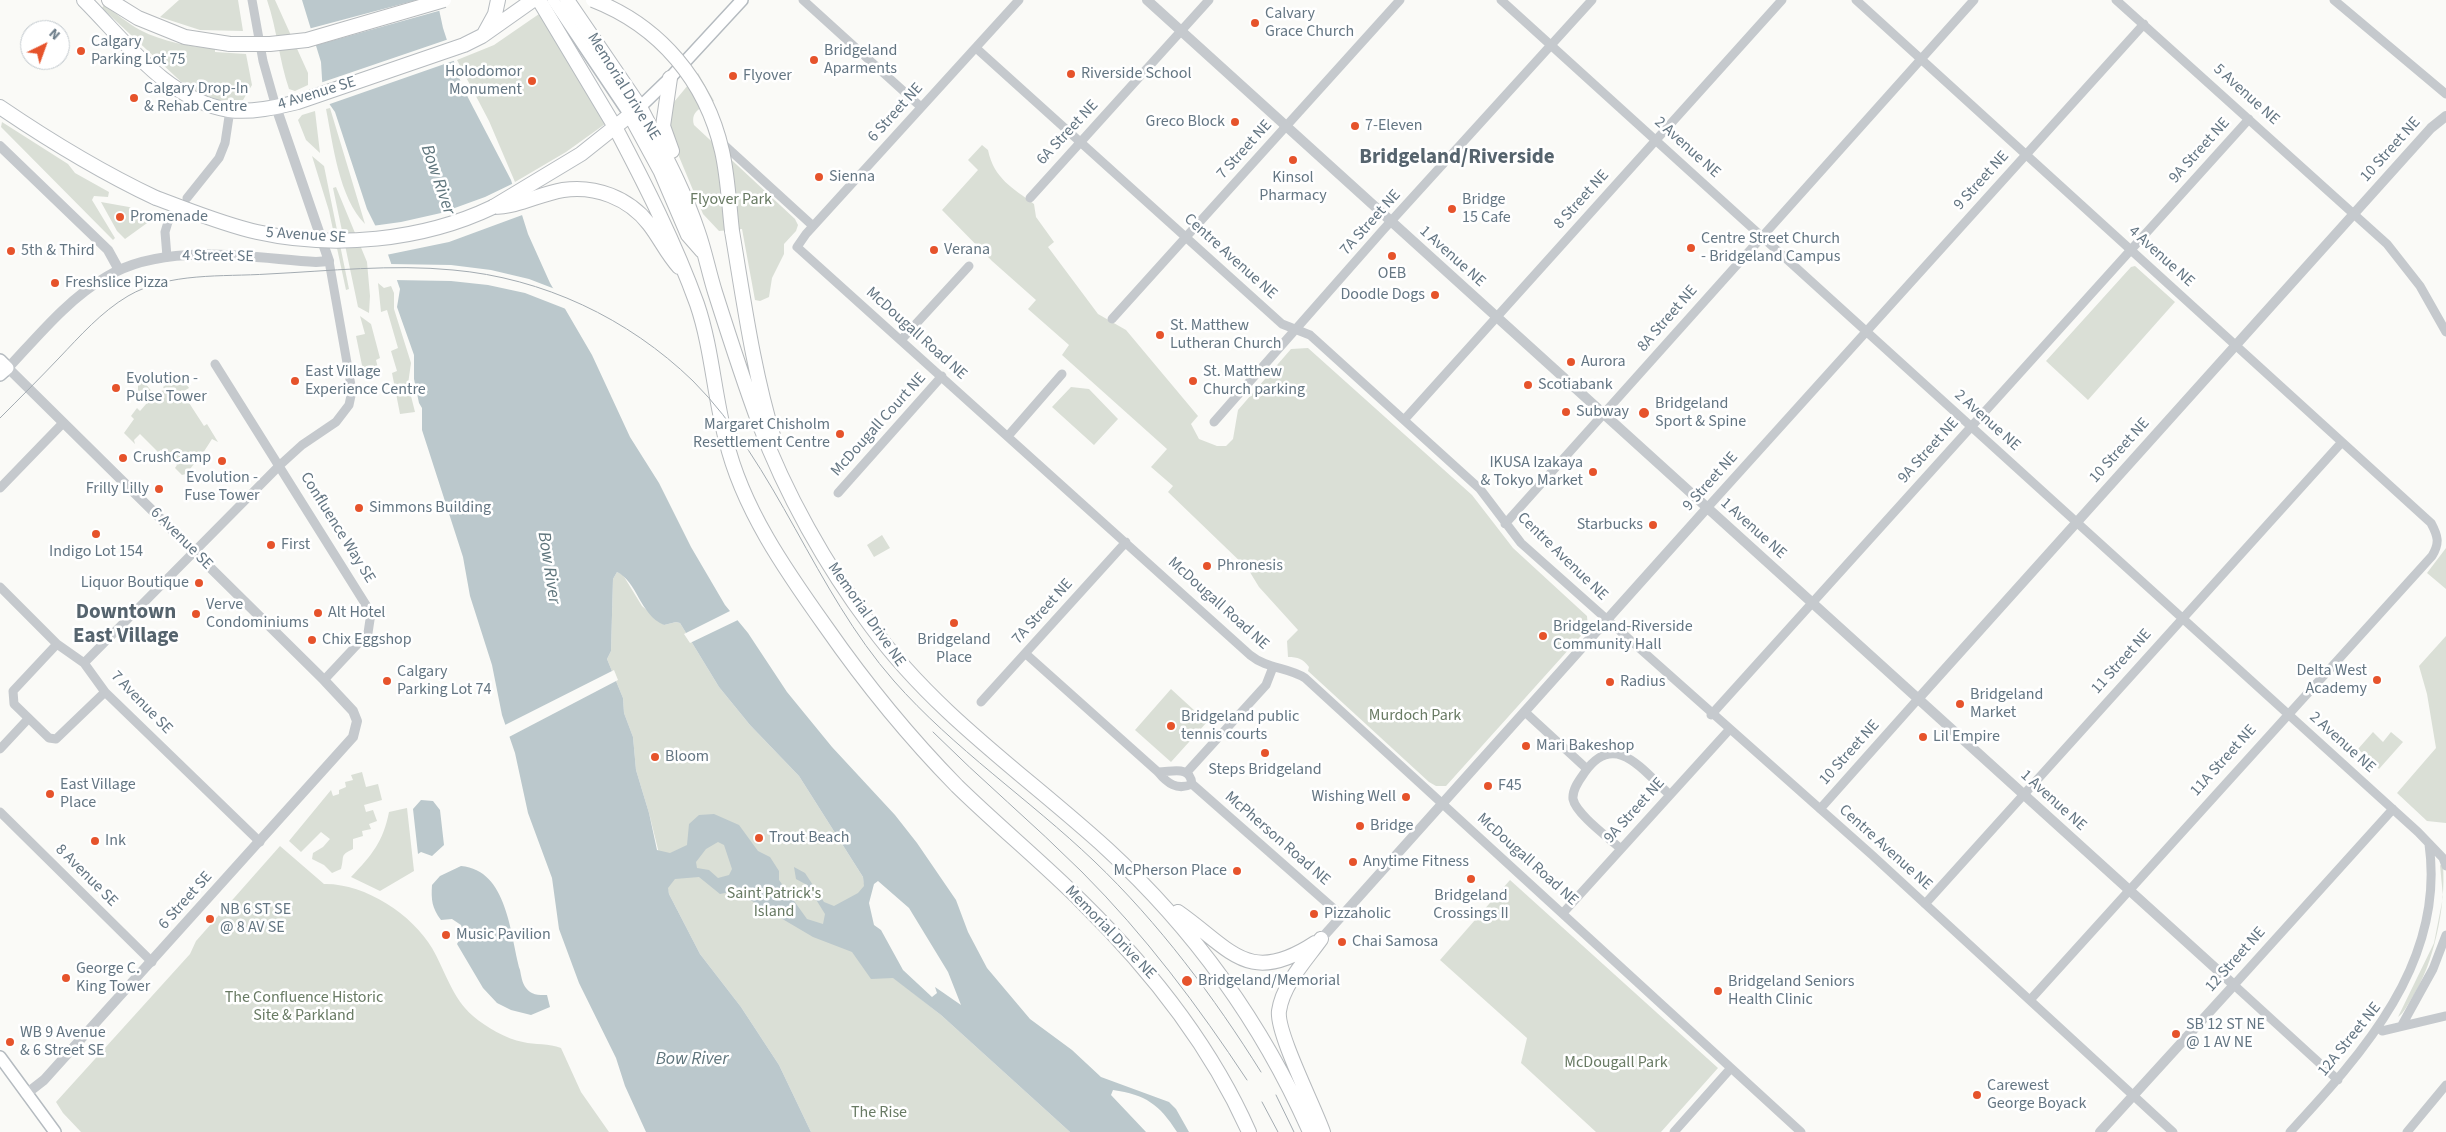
<!DOCTYPE html>
<style>
body{margin:0}
#map{position:relative;width:2446px;height:1132px;overflow:hidden;background:#fafaf7;font-family:"Source Sans 3",sans-serif}
canvas{display:block}
.north{position:absolute;left:20px;top:20px;width:50px;height:50px;box-sizing:border-box;background:#fff;border:1px solid #c1c8cd;border-radius:50%;rotate:42deg;font-size:14px;font-weight:700;line-height:20px;text-align:center;color:#647683}
.north::after{content:'';display:block;margin:auto;width:18px;height:22px;background:#e6532b;clip-path:polygon(50% 0,100% 100%,50% 72%,0 100%)}
</style>
<div id="map">
<canvas width="2446" height="1132"></canvas>
<div class="north">N</div>
</div>
<script>
const ctx = document.querySelector('canvas').getContext('2d');
ctx.lineJoin = 'round';
function fill(path, color) { ctx.fillStyle = color; ctx.fill(path, 'evenodd'); }
function trace(path, color, width, dash) { ctx.strokeStyle = color; ctx.lineWidth = width; ctx.lineCap = dash ? 'butt' : 'round'; ctx.setLineDash(dash || []); ctx.stroke(path); }
function label(font, color, halo, rows, align = 'center') {
  ctx.font = font + ' "Source Sans 3",sans-serif'; ctx.lineWidth = 5; ctx.setLineDash([]); ctx.textBaseline = 'middle'; ctx.strokeStyle = halo; ctx.fillStyle = color; for (const [text, x, y, turn = 0] of rows) {
    ctx.save(); ctx.translate(x, y); ctx.rotate((+turn || 0) * Math.PI / 180); ctx.textAlign = isNaN(turn) ? turn : align; if (halo) ctx.strokeText(text, 0, 0); ctx.fillText(text, 0, 0); ctx.restore();
  }
}
fill(new Path2D(`
 M179,0H238L243,31L200,30L160,17Z
 M267,0H275L308,73V85L295,91L289,89C279,60 277,29 267,0Z
 M104,5C116,13 127,23 140,30C163,42 189,46 215,49V52L246,54L252,85L243,100H219L191,91L102,8Z
 M539,14L581,80L605,124L566,152L515,182L489,121L457,60L494,45Z
 M698,73L714,101C703,107 690,110 694,125L795,219L798,225L796,231L784,244V254L772,278L769,297L760,301L755,300L742,229L719,231L703,214L675,147L670,125L669,114L674,102Z
 M330,108L365,224C339,198 333,144 326,109Z
 M315,111L320,153L306,140L298,120L302,115Z
 M2,122L68,164L75,173L109,192L108,197L94,196L92,200L115,238L113,240L1,127Z
 M982,145L988,150C994,179 1013,188 1034,204L1036,217L1054,242L1048,247L1098,314L1126,330L1198,416L1191,424L1199,439L1217,446H1226L1233,439L1238,410L1291,349L1308,348L1472,495L1513,548L1587,616L1588,628L1446,786H1436L1429,782L1308,671L1309,667C1303,659 1298,657 1288,657L1287,641L1298,630L1259,587L1248,569L1168,492L1173,486L1151,467L1167,449L1062,355L1069,345L1028,309L1036,300L992,261L942,210L978,170L968,160Z
 M312,156L324,166L349,289L346,290L329,211Z
 M336,187L367,262L370,296L369,313L358,307L333,188Z
 M101,202L129,207L154,218L125,239L117,231Z
 M2135,266L2175,302L2088,400L2046,361L2131,267Z
 M378,283L384,288L391,286L394,293V309L411,363L408,384L415,412L400,414L392,373L397,371L391,351L398,348L387,310L381,312Z
 M360,316L371,324L380,358L376,360L380,376L365,380L356,336L365,334Z
 M181,376L189,388L182,392L204,426L207,424L218,442L212,439L203,453L201,451L197,454L194,451L188,458L194,464L186,474L182,475L175,468L177,465L173,461L170,464L163,456L165,454L161,450L158,452L140,434L134,440L135,444L124,433L134,419L131,416L137,408L140,411L147,403L138,397V381L141,378L153,393L165,390L163,387L169,383L171,386L176,383L174,380Z
 M1071,387L1089,389L1118,419L1094,445L1052,407Z
 M882,535L890,548L874,557L867,545Z
 M2446,548V589L2427,573Z
 M617,572L623,575L642,606L664,625L676,622L680,623L719,687L750,725L799,776L863,877L873,941L893,977L941,1015L1070,1132H811L779,1065L741,1007L700,954L669,894L649,813L636,770L633,737L624,713L623,698L607,659L611,651L613,579Z
 M2446,636V823L2427,821L2397,793L2436,748L2427,694L2419,666Z
 M1171,689L1207,722L1171,762L1135,730Z
 M2373,732L2383,742L2391,732L2403,742L2379,769L2358,749Z
 M362,772L366,787L378,784L382,800L364,805L366,812L373,810L377,821L369,824L371,829L362,831L363,836L353,839V849C339,856 345,855 341,869L332,873L324,865L312,859L313,853L323,847L330,839L321,832L301,852L289,841L331,790L333,796L339,794V790L346,787L345,782L353,780L351,775Z
 M407,808L414,871L380,891L351,877C372,855 383,842 389,812Z
 M280,846L324,884C364,883 412,914 432,948C445,970 452,998 473,1016C486,1027 506,1039 523,1042C535,1045 549,1043 561,1048L581,1092L609,1132H81L63,1113L56,1102L190,954L196,941Z
 M2440,865L2443,866C2446,906 2434,964 2412,998C2408,1004 2404,1013 2398,1017L2434,943L2443,897Z
 M1510,880L1718,1068L1661,1132H1596L1521,1063L1527,1038L1440,960Z`), '#dadfd6');
fill(new Path2D(`
 M302,0H437L443,28L462,86L511,180L528,234L550,283L592,355L630,437L659,483L691,547L725,605L748,633L787,692L832,747L895,815L917,843L956,900L968,932L987,968L1030,1019L1072,1050L1101,1077L1169,1102L1176,1109L1189,1132H1177C1159,1104 1146,1095 1113,1090L1111,1095L1146,1132H1070L941,1015L893,978L871,979L852,952L813,937L735,891L720,894L699,877L675,879L668,888L669,894L700,954L741,1007L779,1065L811,1132H646L625,1086L616,1058L579,983L559,929L552,878L528,813L515,753L502,715L492,665L470,596L463,557L422,430V408L419,403L414,379V355L397,307L400,289L384,243L367,209L335,112L323,95L321,62ZM617,572C637,581 640,615 664,625L676,622L680,623L719,687L750,725L799,776L863,877L864,886L858,893L834,906L824,902L805,873L794,867L796,879L807,885L825,914L823,924L807,919L779,880V871L770,857L758,851L739,825L714,814L699,815L689,824L687,845L670,853L657,850L649,813L636,770L633,737L624,713L623,698L607,659L611,651L613,579ZM718,842L724,845L732,869L729,875L718,878L709,870L697,868L696,862L706,849ZM878,881L909,908L948,972L961,1005L935,987L937,993L932,997L903,970L881,930L874,925L869,903L874,884Z
 M421,800L433,801L440,810L444,845L432,856L421,852L418,854L413,809Z
 M461,866C508,870 510,935 520,970C521,975 522,983 526,988C531,995 538,995 547,995L550,1007L531,1015L511,1010L497,1003L483,988L457,944L463,933L461,925L452,919L441,920C432,908 431,900 432,885L440,876Z`), '#bbc8cc');
fill(new Path2D(`
 M417,0H440L442,10L313,46L308,29Z
 M449,39L456,60L327,105L321,96L320,83Z
 M514,183L525,214L449,242L386,255L372,226L401,222L441,213L485,197Z
 M390,264L451,265L491,270L529,279L555,289L566,309L525,293L488,285L451,281L393,280Z
 M732,610L740,619L690,643L684,634Z
 M614,670L618,680L507,738L503,726Z`), '#fafaf7');
trace(new Path2D(`
 M168,222L181,204`), '#d4d9da', 9, [9, 4.5]);
const secondary = new Path2D(`
 M553,0L630,115
 M640,107L670,78L742,0
 M0,360L8,368L0,375
 M0,1057L55,1132`);
const primary = new Path2D(`
 M84,0C126,42 167,100 229,110C252,113 277,107 298,102L464,45L482,36L533,0
 M539,0L615,127
 M484,34L495,14L498,0
 M0,107C50,141 101,172 156,198
 M493,207L581,154L640,107L567,0`);
const trunk = new Path2D(`
 M109,0L138,18L185,37L230,44
 M670,78L663,126L672,151
 M640,107C661,148 684,189 698,232C705,252 709,273 715,292C729,336 743,380 759,423C785,493 826,566 871,626C936,715 1027,776 1107,849C1194,929 1262,1023 1310,1132
 M630,115L661,172L688,235L702,251
 M615,127C645,184 675,243 697,304C712,348 714,395 726,440C742,508 786,571 826,627C865,683 909,737 957,786C998,826 1042,862 1082,902C1150,969 1210,1044 1249,1132
 M493,207C518,207 539,194 563,190C595,185 629,198 649,224C660,238 667,254 679,267
 M732,231C744,302 753,370 774,439
 M1178,912C1231,949 1248,987 1315,943
 M1321,939C1306,960 1283,984 1279,1011C1276,1032 1314,1106 1323,1132`);
trace(secondary, '#b5bbc0', 14);
trace(primary, '#b6bbbf', 16);
trace(trunk, '#b6babd', 16);
trace(new Path2D(`
 M252,0L263,61L276,107
 M803,0L921,107
 M1019,0L806,234L797,247L1250,655C1267,669 1288,667 1305,678L1801,1132
 M1501,0L2418,832L2443,858L2446,866
 M1856,0L2431,523C2438,536 2440,543 2432,556L2030,1000
 M2116,0L2387,244L2420,286L2446,332
 M2334,0L2446,94
 M976,48L1282,324L1310,335L1320,344L1480,489L1521,543L1872,855L2173,1132
 M721,142L813,226
 M187,198L219,158L225,143L230,110
 M1030,198L1209,0
 M167,257L165,232L168,222
 M1112,319L1400,0
 M902,339L969,266
 M215,364L371,613L368,633L324,680
 M1404,420L1782,0
 M1214,422L1383,230L1592,0
 M1008,436L1062,374
 M0,488L63,423
 M838,493L942,376
 M1707,508L2144,24
 M1505,524L1974,0
 M0,587L57,644L84,663L105,692L260,842
 M57,644L13,691L14,704L49,738L56,739L105,692
 M1026,654L1158,772C1167,783 1177,791 1192,784
 M84,663L280,465L302,445L336,422L349,405L352,391L329,261
 M981,702L1126,542
 M1525,712L1587,769
 M1711,715L2249,119
 M0,749L28,719
 M1158,772C1173,772 1190,765 1192,784L1342,916
 M1187,772L1266,685L1273,667
 M1820,809L1918,699
 M0,812L152,962
 M1621,849C1609,838 1576,814 1573,799C1572,789 1580,779 1585,772C1615,729 1644,772 1670,795
 M1925,904L2342,442
 M1563,913L1729,730
 M2402,1025L2433,969L2446,935
 M2382,1031L2446,1016
 M2338,1080L2234,985L2393,809
 M1674,1132L1731,1068
 M2290,1132C2362,1054 2446,962 2429,844
 M2407,1132L2446,1085`), '#c5c9cd', 9);
trace(new Path2D(`
 M1147,0L2234,985L2100,1132
 M0,146L108,250L119,270
 M1918,699L2404,158L2431,128L2446,116
 M1321,939L1707,508
 M26,1094L44,1080L353,737L357,721L353,711L324,680L8,368C38,336 68,299 106,277C164,241 251,258 316,262L329,261L276,107`), '#c5c9cd', 10);
trace(secondary, '#fff', 11);
trace(primary, '#fff', 14);
trace(trunk, '#fff', 14);
trace(new Path2D(`
 M0,418C20,398 40,378 59,358C80,336 101,312 128,296C169,272 222,277 268,274C329,271 392,264 453,270C543,278 628,318 693,381C777,465 814,590 894,681C954,749 1029,799 1094,861C1159,923 1214,997 1261,1072
 M933,732C981,780 1034,824 1082,872C1145,935 1198,1006 1247,1080
 M1276,1095L1294,1132
 M1262,1102L1278,1132`), '#a3abb1', 1);
const primaryBridge = new Path2D(`
 M156,198C189,210 222,224 257,232C333,249 422,241 493,207`);
const trunkBridge = new Path2D(`
 M593,0C660,26 706,81 722,151C728,177 729,205 732,231
 M230,44H270L307,40L444,0`);
trace(primaryBridge, '#b6bbbf', 16, []);
trace(trunkBridge, '#b6babd', 16, []);
trace(primaryBridge, '#fff', 14);
trace(trunkBridge, '#fff', 14);
for (const [x, y, r, color] of [
 [1255,23,5,"#e6532b"],
 [81,51,5,"#e6532b"],
 [814,60,5,"#e6532b"],
 [1071,74,5,"#e6532b"],
 [733,76,5,"#e6532b"],
 [532,81,5,"#e6532b"],
 [134,98,5,"#e6532b"],
 [1235,122,5,"#e6532b"],
 [1355,126,5,"#e6532b"],
 [1293,160,5,"#e6532b"],
 [819,177,5,"#e6532b"],
 [1452,209,5,"#e6532b"],
 [120,217,5,"#e6532b"],
 [1691,248,5,"#e6532b"],
 [934,250,5,"#e6532b"],
 [11,251,5,"#e6532b"],
 [1392,256,5,"#e6532b"],
 [55,283,5,"#e6532b"],
 [1435,295,5,"#e6532b"],
 [1160,335,5,"#e6532b"],
 [1571,362,5,"#e6532b"],
 [295,381,5,"#e6532b"],
 [1193,381,5,"#e6532b"],
 [1528,385,5,"#e6532b"],
 [116,388,5,"#e6532b"],
 [1566,412,5,"#e6532b"],
 [1644,413,6,"#e6532b"],
 [840,434,5,"#e6532b"],
 [123,458,5,"#e6532b"],
 [222,461,5,"#e6532b"],
 [1593,472,5,"#e6532b"],
 [159,489,5,"#e6532b"],
 [359,508,5,"#e6532b"],
 [1653,525,5,"#e6532b"],
 [96,534,5,"#e6532b"],
 [271,545,5,"#e6532b"],
 [1207,566,5,"#e6532b"],
 [199,583,5,"#e6532b"],
 [318,613,5,"#e6532b"],
 [196,614,5,"#e6532b"],
 [954,623,5,"#e6532b"],
 [1543,636,5,"#e6532b"],
 [312,640,5,"#e6532b"],
 [2377,680,5,"#e6532b"],
 [387,681,5,"#e6532b"],
 [1610,682,5,"#e6532b"],
 [1960,704,5,"#e6532b"],
 [1171,726,5,"#e6532b"],
 [1923,737,5,"#e6532b"],
 [1526,746,5,"#e6532b"],
 [1265,753,5,"#e6532b"],
 [655,757,5,"#e6532b"],
 [1488,786,5,"#e6532b"],
 [50,794,5,"#e6532b"],
 [1406,797,5,"#e6532b"],
 [1360,826,5,"#e6532b"],
 [759,838,5,"#e6532b"],
 [95,841,5,"#e6532b"],
 [1353,862,5,"#e6532b"],
 [1237,871,5,"#e6532b"],
 [1471,879,5,"#e6532b"],
 [1314,914,5,"#e6532b"],
 [210,919,5,"#e6532b"],
 [446,935,5,"#e6532b"],
 [1342,942,5,"#e6532b"],
 [66,978,5,"#e6532b"],
 [1187,981,6,"#e6532b"],
 [1718,991,5,"#e6532b"],
 [2176,1034,5,"#e6532b"],
 [10,1042,5,"#e6532b"],
 [1977,1095,5,"#e6532b"]
]) { const dot = new Path2D(); dot.arc(x, y, r, 0, 2 * Math.PI); ctx.fillStyle = color; ctx.fill(dot); trace(dot, '#fff', 2); }
label('16px', '#647683', '#fff', [
 ["Calvary",1265,14],
 ["Grace Church",1265,32],
 ["Calgary",91,42],
 ["Parking Lot 75",91,60],
 ["Bridgeland",824,51],
 ["Aparments",824,69],
 ["Holodomor",522,72,"right"],
 ["Monument",522,90,"right"],
 ["Riverside School",1081,74],
 ["Flyover",743,76],
 ["Calgary Drop-In",144,89],
 ["& Rehab Centre",144,107],
 ["Greco Block",1225,122,"right"],
 ["7-Eleven",1365,126],
 ["Sienna",829,177],
 ["Kinsol",1293,178,"center"],
 ["Pharmacy",1293,196,"center"],
 ["Bridge",1462,200],
 ["15 Cafe",1462,218],
 ["Promenade",130,217],
 ["Centre Street Church",1701,239],
 ["- Bridgeland Campus",1701,257],
 ["Verana",944,250],
 ["5th & Third",21,251],
 ["OEB",1392,274,"center"],
 ["Freshslice Pizza",65,283],
 ["Doodle Dogs",1425,295,"right"],
 ["St. Matthew",1170,326],
 ["Lutheran Church",1170,344],
 ["Aurora",1581,362],
 ["East Village",305,372],
 ["Experience Centre",305,390],
 ["St. Matthew",1203,372],
 ["Church parking",1203,390],
 ["Evolution -",126,379],
 ["Pulse Tower",126,397],
 ["Scotiabank",1538,385],
 ["Bridgeland",1655,404],
 ["Sport & Spine",1655,422],
 ["Subway",1576,412],
 ["Margaret Chisholm",830,425,"right"],
 ["Resettlement Centre",830,443,"right"],
 ["CrushCamp",133,458],
 ["IKUSA Izakaya",1583,463,"right"],
 ["& Tokyo Market",1583,481,"right"],
 ["Evolution -",222,478,"center"],
 ["Fuse Tower",222,496,"center"],
 ["Frilly Lilly",149,489,"right"],
 ["Simmons Building",369,508],
 ["Starbucks",1643,525,"right"],
 ["First",281,545],
 ["Indigo Lot 154",96,552,"center"],
 ["Phronesis",1217,566],
 ["Liquor Boutique",189,583,"right"],
 ["Verve",206,605],
 ["Condominiums",206,623],
 ["Alt Hotel",328,613],
 ["Bridgeland-Riverside",1553,627],
 ["Community Hall",1553,645],
 ["Chix Eggshop",322,640],
 ["Bridgeland",954,640,"center"],
 ["Place",954,658,"center"],
 ["Delta West",2367,671,"right"],
 ["Academy",2367,689,"right"],
 ["Calgary",397,672],
 ["Parking Lot 74",397,690],
 ["Radius",1620,682],
 ["Bridgeland",1970,695],
 ["Market",1970,713],
 ["Bridgeland public",1181,717],
 ["tennis courts",1181,735],
 ["Lil Empire",1933,737],
 ["Mari Bakeshop",1536,746],
 ["Bloom",665,757],
 ["Steps Bridgeland",1265,770,"center"],
 ["East Village",60,785],
 ["Place",60,803],
 ["F45",1498,786],
 ["Wishing Well",1396,797,"right"],
 ["Bridge",1370,826],
 ["Trout Beach",769,838],
 ["Ink",105,841],
 ["Anytime Fitness",1363,862],
 ["McPherson Place",1227,871,"right"],
 ["Bridgeland",1471,896,"center"],
 ["Crossings II",1471,914,"center"],
 ["NB 6 ST SE",220,910],
 ["@ 8 AV SE",220,928],
 ["Pizzaholic",1324,914],
 ["Music Pavilion",456,935],
 ["Chai Samosa",1352,942],
 ["George C.",76,969],
 ["King Tower",76,987],
 ["Bridgeland/Memorial",1198,981],
 ["Bridgeland Seniors",1728,982],
 ["Health Clinic",1728,1000],
 ["SB 12 ST NE",2186,1025],
 ["@ 1 AV NE",2186,1043],
 ["WB 9 Avenue",20,1033],
 ["& 6 Street SE",20,1051],
 ["Carewest",1987,1086],
 ["George Boyack",1987,1104]
], 'left');
label('16px', '#647683', '#fff', [
 ["Memorial Drive NE",623,87,58],
 ["4 Avenue SE",317,94,-17],
 ["5 Avenue NE",2246,95,42],
 ["6 Street NE",896,113,-48],
 ["6A Street NE",1068,133,-47],
 ["2 Avenue NE",1687,148,42],
 ["7 Street NE",1245,150,-48],
 ["10 Street NE",2391,150,-48],
 ["9A Street NE",2200,151,-48],
 ["9 Street NE",1982,181,-48],
 ["8 Street NE",1582,200,-48],
 ["7A Street NE",1371,223,-48],
 ["5 Avenue SE",306,236,4],
 ["4 Street SE",218,257,1],
 ["Centre Avenue NE",1230,257,42],
 ["1 Avenue NE",1452,257,42],
 ["4 Avenue NE",2161,257,42],
 ["8A Street NE",1668,319,-49],
 ["McDougall Road NE",916,334,42],
 ["2 Avenue NE",1987,421,42],
 ["McDougall Court NE",879,425,-48],
 ["9A Street NE",1929,451,-48],
 ["10 Street NE",2120,451,-48],
 ["9 Street NE",1711,482,-48],
 ["Confluence Way SE",337,528,58],
 ["1 Avenue NE",1753,529,42],
 ["6 Avenue SE",181,539,45],
 ["Centre Avenue NE",1562,557,44],
 ["McDougall Road NE",1218,604,42],
 ["7A Street NE",1043,612,-48],
 ["Memorial Drive NE",866,615,55],
 ["11 Street NE",2122,662,-48],
 ["7 Avenue SE",141,703,46],
 ["2 Avenue NE",2342,743,42],
 ["10 Street NE",1850,753,-48],
 ["11A Street NE",2224,761,-48],
 ["1 Avenue NE",2053,801,42],
 ["9A Street NE",1635,811,-48],
 ["McPherson Road NE",1277,839,41],
 ["Centre Avenue NE",1885,848,42],
 ["McDougall Road NE",1527,860,42],
 ["8 Avenue SE",86,876,45],
 ["6 Street SE",186,901,-48],
 ["Memorial Drive NE",1110,933,46],
 ["12 Street NE",2236,960,-48],
 ["12A Street NE",2350,1040,-51]
]);
label('16px', '#687a63', '#fff', [
 ["Flyover Park",731,200],
 ["Murdoch Park",1415,716],
 ["Saint Patrick's",774,894],
 ["Island",774,912],
 ["The Confluence Historic",304,998],
 ["Site & Parkland",304,1016],
 ["McDougall Park",1616,1063],
 ["The Rise",879,1113]
]);
label('italic 18px', '#5f757c', '#fff', [
 ["Bow River",437,180,71],
 ["Bow River",548,568,81],
 ["Bow River",692,1060]
]);
label('bold 21px', '#56646e', '#fff', [
 ["Bridgeland/Riverside",1457,158],
 ["Downtown",126,613],
 ["East Village",126,637]
]);
</script>
